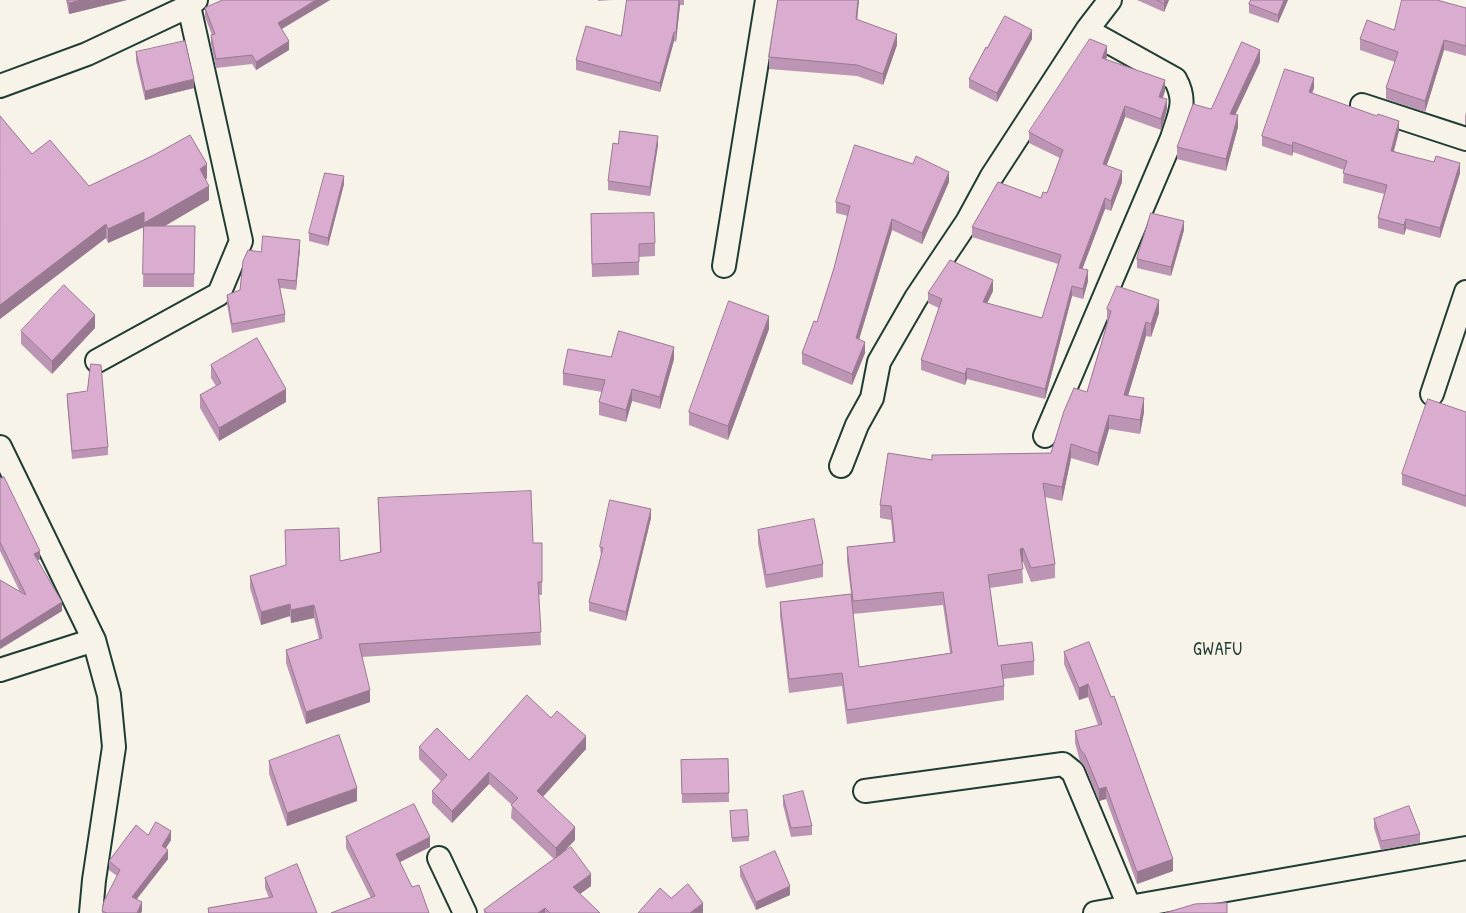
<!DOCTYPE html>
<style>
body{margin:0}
canvas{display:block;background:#f7f3e8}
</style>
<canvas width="1466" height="913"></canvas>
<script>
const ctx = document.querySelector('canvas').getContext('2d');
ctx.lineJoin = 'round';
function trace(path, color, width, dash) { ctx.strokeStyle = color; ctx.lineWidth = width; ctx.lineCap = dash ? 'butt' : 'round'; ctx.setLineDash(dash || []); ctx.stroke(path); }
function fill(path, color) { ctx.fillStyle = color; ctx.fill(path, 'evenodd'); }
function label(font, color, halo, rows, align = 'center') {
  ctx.font = font + ' "Patrick Hand",sans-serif'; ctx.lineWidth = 4.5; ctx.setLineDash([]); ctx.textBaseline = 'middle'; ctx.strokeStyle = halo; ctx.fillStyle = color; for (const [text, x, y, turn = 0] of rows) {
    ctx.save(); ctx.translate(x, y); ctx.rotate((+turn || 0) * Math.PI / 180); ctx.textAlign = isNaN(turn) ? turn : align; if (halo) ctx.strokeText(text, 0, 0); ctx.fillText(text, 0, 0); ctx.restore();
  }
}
const street = new Path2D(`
 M0,86L87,54L189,6L196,0
 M1362,105L1466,139
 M724,266L767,0
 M97,361L219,294L241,241L189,6
 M1432,394L1466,292
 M1045,436L1172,138C1179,115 1188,102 1175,79L1087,30
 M0,447L94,640L109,695L114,747L94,880L91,913
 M841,466L857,425L872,398L879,362L916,298L967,222L992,176L1087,30L1110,0
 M0,670L94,640
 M865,791L1063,764L1073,772L1132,913
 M439,858L465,913
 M1095,913L1466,848`);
trace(street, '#1f3d34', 26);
trace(street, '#f7f3e8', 22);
fill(new Path2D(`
 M66,0H127L69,14Z
 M220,0H330L282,29L289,50L256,70L252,64L216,68L211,44V35H212L205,17V8L221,1Z
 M598,0H612L598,1Z
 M627,0H684V5H680L676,42L674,41L660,92L576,70V60L621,36Z
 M859,0L857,20L897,45L883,85L857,76L769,69V57Z
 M1137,0H1169L1164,12Z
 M1251,0H1288L1278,23L1249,13V4Z
 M1466,8V56L1444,50L1425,112L1386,99V88L1395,62L1360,50V39Z
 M1032,39L997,102L969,88V79L987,48Z
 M136,52L194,88L145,100L136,61Z
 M1107,57L1106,59L1165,91L1163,98L1167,109L1161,130L1125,117L1106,166L1122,182L1111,211L1105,209L1082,269L1088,281L1083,299L1072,296L1045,399L967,379L965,385L921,370V360L939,308L928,303V293L993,291L987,303L1042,318L1058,264L972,237V227L1041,198L1047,193L1060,158L1029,143V132Z
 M1260,62L1235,115L1238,127L1226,171L1177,159V147L1211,109Z
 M1314,88L1312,93L1399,131L1394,151L1460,173L1440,238L1406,229L1404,235L1378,228V218L1384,194L1343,183L1344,170L1293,152L1292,156L1262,146V136Z
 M1466,112V125H1465V116Z
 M0,116L32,154L89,186L207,178L206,179L209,200L165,226H195L194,287H143L144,227L108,243L106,238L0,319Z
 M618,144L658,145L650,196L608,190V181Z
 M949,182L922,244L892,230L859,340L865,353L852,385L802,364V353L817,322L834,268L848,216L836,213V202Z
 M344,184L328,246L309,241V233Z
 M591,214L655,243V256L639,257V275L592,277Z
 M1184,230L1171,276L1137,268V259Z
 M300,249L296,290L280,288L285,314V322L232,333L227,304V295L240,290L261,252Z
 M1107,309L1159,313L1151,337L1146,336L1128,396L1144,412L1140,434L1109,429L1098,466L1071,458L1062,501L1045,497L1055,564V578L1031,582L1023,562H1022L1023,583L990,588L998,646L1034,661V675L1003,679L1004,686V700L847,724L842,686L789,693L780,616V602L851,594L847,561V547L893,542L891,520L880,518V505L932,460L1051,453L1087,392L1107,323ZM943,605L950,653L859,667L853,614Z
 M95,328L52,374L21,344V331Z
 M769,329L728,440L689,425V412Z
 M611,357L674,359L660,409L632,401L626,422L599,415V402L602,392L563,385V373Z
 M211,365L286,402L219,441L200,408V395L216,386L211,378Z
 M67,394L108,447V455L72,459L67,402Z
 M1466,412V507L1402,485V474Z
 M0,479L40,559L38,560L62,611L0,649L20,592L0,551Z
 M378,498L533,543H542V595H539L541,645L362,657L370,702L306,724L286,663V650L319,639L314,618L291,623L290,616L261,625L250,588V576L340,561L380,552Z
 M651,518L626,621L589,611V602L601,556L600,547Z
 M758,530L823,564V577L766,588L758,543Z
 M1089,642L1173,871L1137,884L1106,799L1099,801L1085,767L1080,761L1075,743V731L1098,725L1088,697L1079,700L1064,664V652Z
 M419,747L469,760L586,749L543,797L575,840L563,852L591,886L580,894L600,913H484V910L554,859L511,818L512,805L489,784L452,823L432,803V791L441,781L419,759Z
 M728,759L729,802L682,803L681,760Z
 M269,761L357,801L287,826L269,774Z
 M783,796L812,826V835L791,837L783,805Z
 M730,816L749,836V841L732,842Z
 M1374,819L1420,834V843L1381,850L1374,828Z
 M148,835L171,840L166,848L168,859L137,899L142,911L141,913H102V911L117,876L109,870V861Z
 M346,837L430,847L400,862L412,887L371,898L346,848Z
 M740,867L790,895L756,910L740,876Z
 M265,878L317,913H208V908L269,898L265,888Z`), '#bb95b3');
fill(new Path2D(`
 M81,0H127L69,14V3Z
 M316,0H330L278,31V23Z
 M679,0L680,5L676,42V32Z
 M858,0H859L856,31V19Z
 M1165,0H1169L1164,12V3Z
 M1284,0H1288L1278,23V15Z
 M1032,30V39L997,102V93Z
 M674,32V41L660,92V83Z
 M897,34V45L883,85V74Z
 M1444,40V50L1425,112V101Z
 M289,41V50L256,70V62Z
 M1107,46V57L1102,68V58Z
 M1260,50V62L1230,126V114Z
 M1314,78V88L1309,102V92Z
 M194,79V88L145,100V91Z
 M1165,80V91L1159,107V97Z
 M1167,99V109L1161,130V119Z
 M1125,106V117L1103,175V164Z
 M1238,115V127L1226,171V159Z
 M1399,121V131L1391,161V151Z
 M658,136V145L650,196V187Z
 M1293,142V152L1292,156V146Z
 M1460,163V173L1440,238V228Z
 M207,164V178L200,183V169Z
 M1122,171V182L1111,211V201Z
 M949,172V182L922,244V233Z
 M344,176V184L328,246V238Z
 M209,186V200L144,238V227L108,243V229L144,212Z
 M1105,198V209L1079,278V268Z
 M892,219V230L856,349V338Z
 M1406,219V229L1404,235V225Z
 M1184,221V230L1171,276V267Z
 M106,224V238L0,319V305Z
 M300,240V249L296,290V281Z
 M1088,270V281L1083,299V289Z
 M993,280V291L983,312V302Z
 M1072,286V296L1045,399V389Z
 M1159,300V313L1151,337V324Z
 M95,315V328L52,374V361Z
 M769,316V329L728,440V426Z
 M1146,322V336L1124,409V395Z
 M865,342V353L852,385V374Z
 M674,347V359L660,409V397Z
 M967,368V379L965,385V374Z
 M286,389V402L219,441V428Z
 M632,389V401L626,422V410Z
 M1144,398V412L1140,434V420Z
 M1109,415V429L1098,466V453Z
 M1071,444V458L1062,501V487Z
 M651,509V518L626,621V612Z
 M1023,548V562L1020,563V549Z
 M40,551V559L34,562V554Z
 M62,602V611L0,649V641Z
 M290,604V616L261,625V612Z
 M314,605V618L291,623V610Z
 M1088,684V697L1079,700V688Z
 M370,690V702L306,724V712Z
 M586,736V749L537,803V791Z
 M489,772V784L452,823V811Z
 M1106,787V799L1099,801V789Z
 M357,788V801L287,826V813Z
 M575,827V840L556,860V848Z
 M171,831V840L162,854V846Z
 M430,837V847L396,864V854Z
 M168,850V859L132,905V897Z
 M1173,859V871L1137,884V872Z
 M591,874V886L573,899V887Z
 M790,886V895L756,910V902Z
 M142,902V911L141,913H137Z
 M703,903V913H690Z
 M545,908V913H538Z`), '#997992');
const building = new Path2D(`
 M68,0H81L69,3Z
 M223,0H316L278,23L289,41L256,62L252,55L216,59L211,35L215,34L205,8Z
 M627,0H679L676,32H674L660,83L576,60L586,26L621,36Z
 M778,0H858L856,19L897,34L883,74L857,65L769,57Z
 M1157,0H1165L1164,3Z
 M1251,0H1284L1278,15L1249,4Z
 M1402,0H1437L1466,8V46L1444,40L1425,101L1386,88L1398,52L1360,39L1367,20L1394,30Z
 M1005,16L1032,30L997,93L969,79L986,47L987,48Z
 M1090,39L1107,46L1102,58L1165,80L1159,97L1167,99L1161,119L1125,106L1103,164L1122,171L1111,201L1105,198L1079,268L1088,270L1083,289L1072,286L1045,389L967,368L965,374L921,360L942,299L928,293L950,260L993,280L983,302L1042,318L1061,255L972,227L998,182L1041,198L1043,192L1047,193L1063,150L1029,132Z
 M185,41L194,79L145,91L136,52Z
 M1242,42L1260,50L1230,114L1238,115L1226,159L1177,147L1193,104L1211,109Z
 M1285,69L1314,78L1309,92L1377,116L1378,114L1399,121L1391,151L1434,162L1436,156L1460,163L1440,228L1406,219L1404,225L1378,218L1387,185L1343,173L1347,161L1293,142L1292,146L1262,136Z
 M0,116L32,154L50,140L89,186L154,155L190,135L207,164L200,169L209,186L144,223V212L108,229L106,224L0,305Z
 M620,131L658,136L650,187L608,181L613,143L618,144Z
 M855,145L913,164L916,156L949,172L922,233L892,219L856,338L865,342L852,374L802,353L814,321L817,322L834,268L850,206L836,202Z
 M325,173L344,176L328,238L309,233Z
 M654,213L655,243L639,244V262L592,264L591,214Z
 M1151,213L1184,221L1171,267L1137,259Z
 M144,226H195L194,274H143Z
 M263,236L300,240L296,281L278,279L285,314L232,324L227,295L240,290L243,261L248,250L261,252Z
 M64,285L95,315L52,361L21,331Z
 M1117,286L1159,300L1151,324L1146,322L1124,395L1144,398L1140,420L1109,415L1098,453L1071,444L1062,487L1043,483L1055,564L1031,568L1023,548L1020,549L1023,569L988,575L998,646L1032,642L1034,661L1001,665L1004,686L847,710L842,673L789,679L780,602L851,594L859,667L952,653L943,592L853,601L847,547L895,542L891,506L880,505L888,453L932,460V455L1051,453L1064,411L1074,388L1087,392L1111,311L1107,309Z
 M729,301L769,316L728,426L689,412Z
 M619,331L674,347L660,397L632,389L626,410L599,402L605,380L563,373L568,349L611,357Z
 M257,338L286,389L219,428L200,395L221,383L211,365Z
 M91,364L101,365L108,447L72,451L67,394L87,391Z
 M1428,399L1466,412V496L1402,474Z
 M4,477L40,551L34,554L62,602L0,641V580L26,595L0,542V479Z
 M531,491L533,543H542V582H538L541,632L359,644L370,690L306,712L286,650L322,638L314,605L291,610L290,604L261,612L250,576L286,565L285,530L339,528L340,561L381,552L378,498Z
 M610,500L651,509L626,612L589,602L603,548L600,547Z
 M814,519L823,564L766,575L758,530Z
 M1089,642L1111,697L1114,696L1173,859L1137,872L1106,787L1099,789L1085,755L1080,749L1075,731L1102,724L1088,684L1079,688L1064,652Z
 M527,695L551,718L557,711L586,736L537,791L575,827L556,848L511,805L518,798L489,772L452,811L432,791L447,775L419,747L437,728L469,760Z
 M339,735L357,788L287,813L269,761Z
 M728,759L729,793L682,794L681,760Z
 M803,791L812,826L791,828L783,796Z
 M414,804L430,837L396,854L412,887L419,885L429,913H331L375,896L346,837Z
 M1409,806L1420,834L1381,841L1374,819Z
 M747,810L749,836L732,838L730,811Z
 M156,822L171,831L162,846L168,850L132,897L142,902L137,913H107L102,911L104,901L120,870L109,861L136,825L148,835Z
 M571,847L591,874L573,887L600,913H550L545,908L538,913H487L484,910Z
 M775,851L790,886L756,902L740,867Z
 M297,864L317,913H209L208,908L273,897L265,878Z
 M688,884L703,903L690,913H638L660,888L671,898Z
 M1227,903V913H1165L1195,904Z`);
fill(building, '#daadd0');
trace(building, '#997992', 1);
ctx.letterSpacing = '1px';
label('18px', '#1f3d34', '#f7f3e8', [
 ["GWAFU",1218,650]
]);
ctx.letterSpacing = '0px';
</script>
